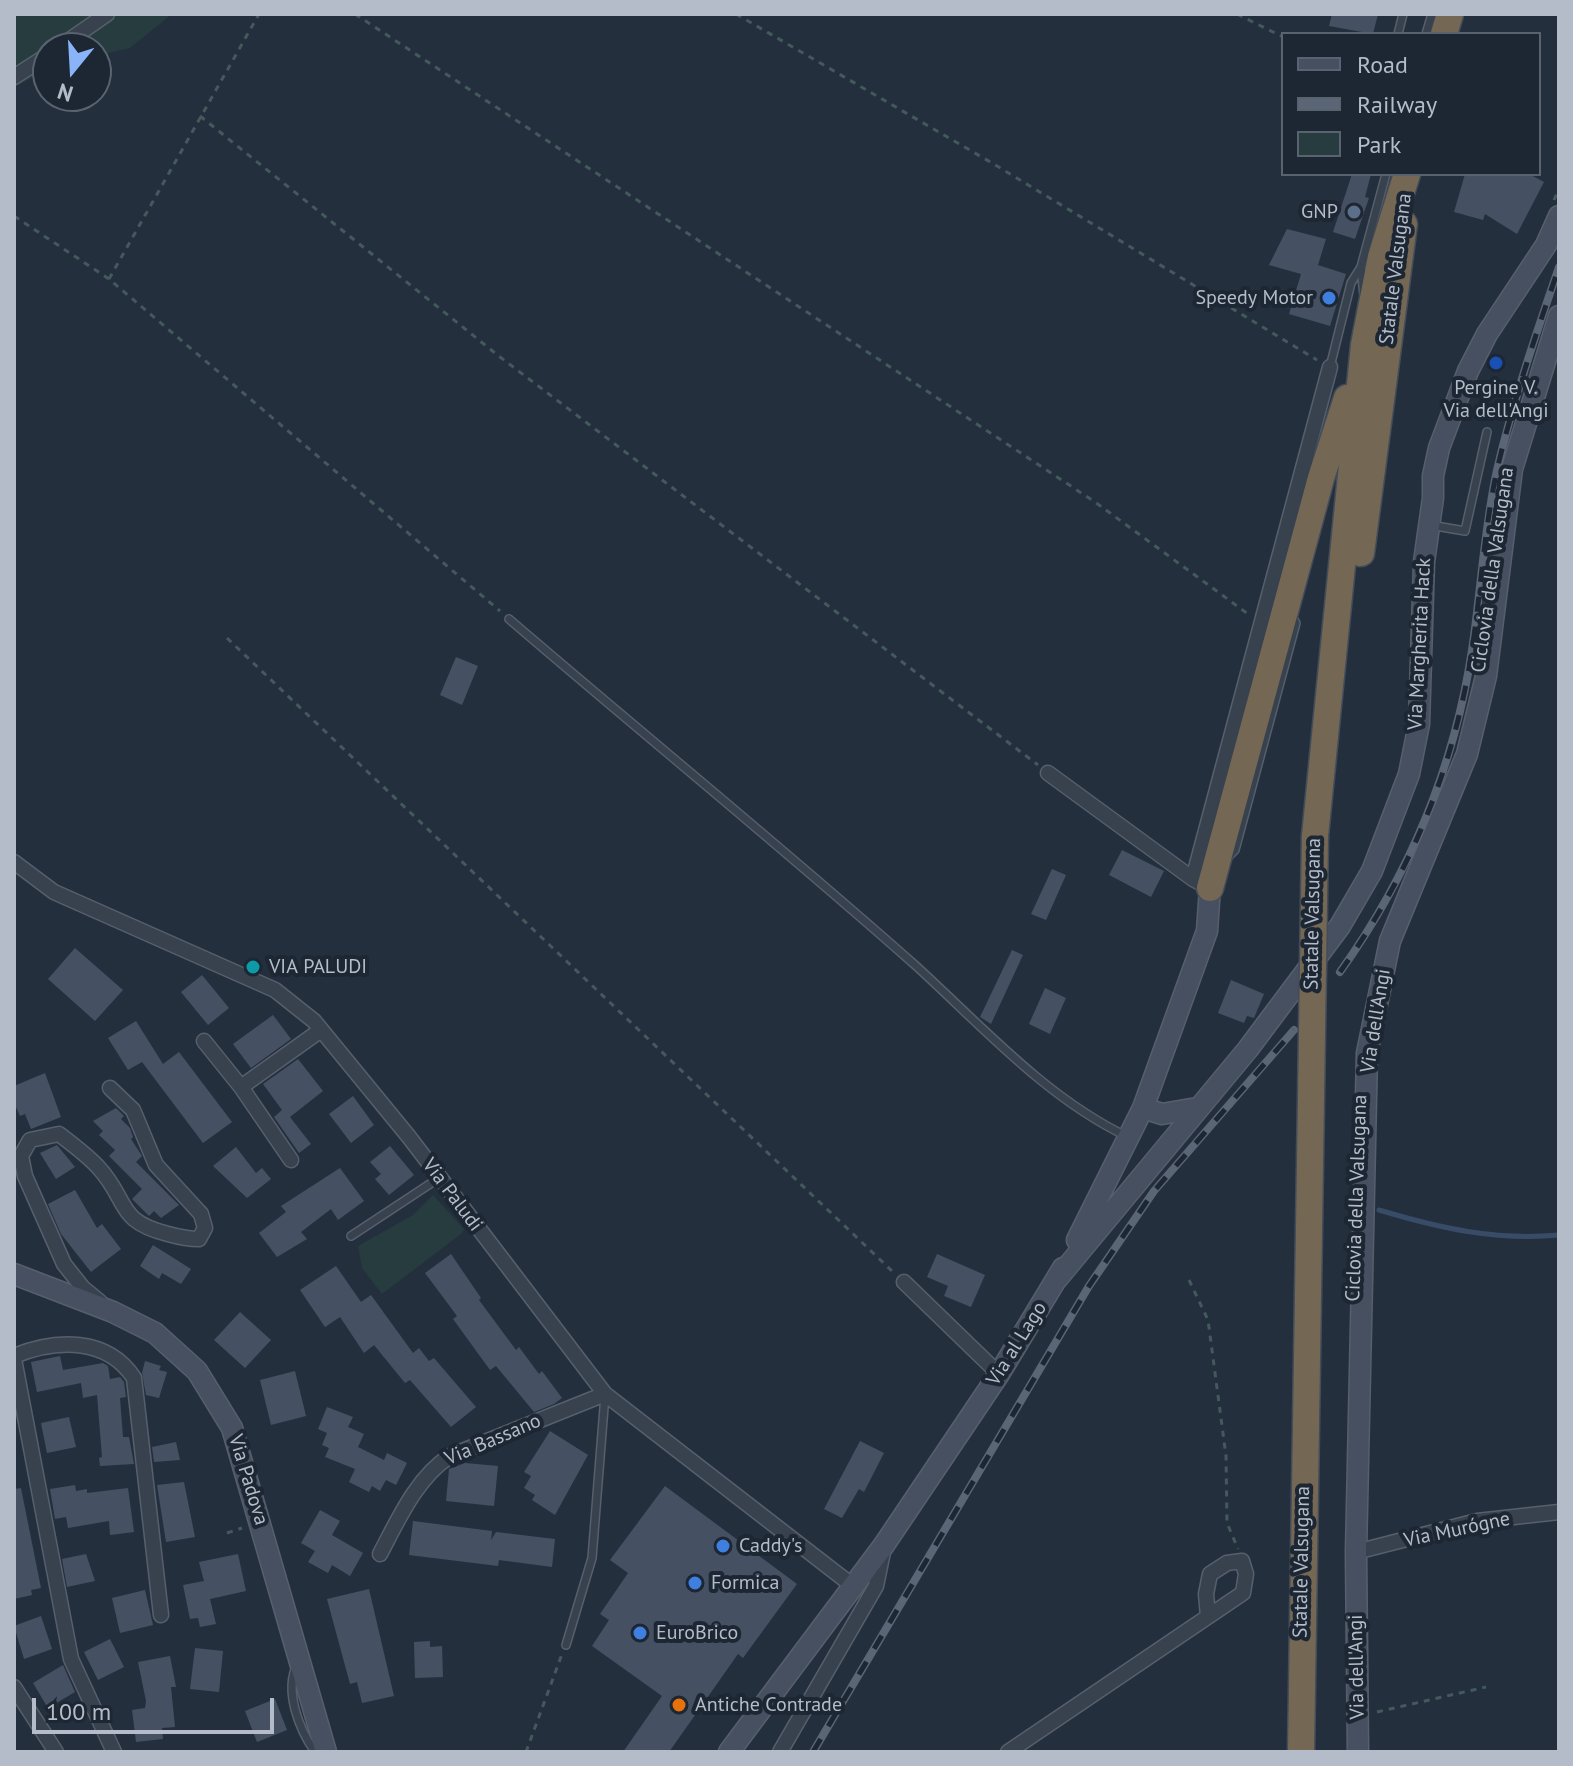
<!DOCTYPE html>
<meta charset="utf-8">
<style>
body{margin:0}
#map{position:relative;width:1573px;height:1766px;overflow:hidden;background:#242f3e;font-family:"PT Sans",sans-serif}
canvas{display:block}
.frame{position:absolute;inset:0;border:16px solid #b4bcc9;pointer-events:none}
.legend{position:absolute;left:1281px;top:32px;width:260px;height:144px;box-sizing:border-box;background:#1d2633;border:2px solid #59626f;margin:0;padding:10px 14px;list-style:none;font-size:24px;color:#b4bcc9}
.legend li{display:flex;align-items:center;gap:16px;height:40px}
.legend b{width:40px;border:2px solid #59626f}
.north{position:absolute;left:32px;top:32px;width:80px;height:80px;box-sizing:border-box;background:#1d2633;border:2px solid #59626f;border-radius:50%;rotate:198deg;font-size:22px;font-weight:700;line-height:32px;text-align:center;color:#b4bcc9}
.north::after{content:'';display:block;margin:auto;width:28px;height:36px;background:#8ab4f8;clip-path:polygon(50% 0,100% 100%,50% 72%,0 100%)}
.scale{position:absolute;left:32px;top:1698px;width:242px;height:36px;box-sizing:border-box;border:4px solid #b4bcc9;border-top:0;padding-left:10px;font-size:24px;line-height:28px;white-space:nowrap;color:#b4bcc9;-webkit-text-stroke:6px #1d2633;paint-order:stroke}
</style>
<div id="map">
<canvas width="1573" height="1766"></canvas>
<div class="frame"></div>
<ul class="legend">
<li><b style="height:10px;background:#465061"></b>Road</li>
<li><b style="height:10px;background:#5a6575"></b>Railway</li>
<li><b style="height:22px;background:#263c3f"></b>Park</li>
</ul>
<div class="north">N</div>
<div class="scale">100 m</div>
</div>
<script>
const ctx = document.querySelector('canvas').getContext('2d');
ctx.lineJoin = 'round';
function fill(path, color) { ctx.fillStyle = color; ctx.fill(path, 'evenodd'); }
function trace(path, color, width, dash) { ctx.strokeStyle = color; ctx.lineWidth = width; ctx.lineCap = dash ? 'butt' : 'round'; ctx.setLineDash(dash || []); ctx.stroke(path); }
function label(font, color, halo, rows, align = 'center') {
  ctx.font = font + ' "PT Sans",sans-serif'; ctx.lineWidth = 8; ctx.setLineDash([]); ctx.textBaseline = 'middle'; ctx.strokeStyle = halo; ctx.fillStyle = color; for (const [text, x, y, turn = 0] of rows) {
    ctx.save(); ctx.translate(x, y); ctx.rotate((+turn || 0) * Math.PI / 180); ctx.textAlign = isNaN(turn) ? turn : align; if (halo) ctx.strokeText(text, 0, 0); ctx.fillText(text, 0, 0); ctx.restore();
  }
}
fill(new Path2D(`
 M14,14H172L130,48L96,56V48H48V70L14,87Z
 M433,1195L464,1229L461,1234L382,1294L362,1268L358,1246L413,1215Z`), '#263c3f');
trace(new Path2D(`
 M1379,1210C1439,1228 1496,1241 1559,1235`), '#394c67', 5);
fill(new Path2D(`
 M1332,14H1378L1373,34L1329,26Z
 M1352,174H1371L1365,197L1369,198L1355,239L1333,232Z
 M1465,174H1529L1544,182L1517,234L1485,214L1483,220L1454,212Z
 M1287,229L1326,239L1318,265L1346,274L1330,326L1289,314L1301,274L1269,265Z
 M456,657L478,666L462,705L440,695Z
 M1122,850L1164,871L1151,897L1109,875Z
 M1052,869L1066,875L1046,920L1031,914Z
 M75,948L123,990L95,1021L48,979Z
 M1012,950L1023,955L991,1024L980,1017Z
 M202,975L229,1008L208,1025L181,992Z
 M1231,980L1264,994L1254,1018L1247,1016L1244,1023L1218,1013Z
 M1045,988L1066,998L1050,1034L1029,1024Z
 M273,1015L291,1039L251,1068L233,1044Z
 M136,1021L163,1064L179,1052L232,1122L203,1143L142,1062L128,1070L108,1038Z
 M298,1059L323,1091L290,1117L311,1144L299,1153L274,1117L282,1110L263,1084Z
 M45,1073L61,1117L31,1129L25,1114L20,1116L14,1103V1086Z
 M353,1096L374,1125L351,1143L329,1114Z
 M116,1108L124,1116L121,1119L130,1128L133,1137L131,1139L142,1156L136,1162L179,1205L161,1218L154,1211L149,1216L132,1199L142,1189L109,1156L115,1150L99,1135L103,1131L93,1121Z
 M57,1145L75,1167L56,1179L40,1153Z
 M390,1146L414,1175L389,1195L375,1179L381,1174L370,1162Z
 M236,1147L256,1173L262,1168L271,1179L247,1198L213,1166Z
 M340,1168L364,1201L338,1220L331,1209L301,1232L307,1239L277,1257L259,1233L286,1212L281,1206Z
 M75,1190L97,1228L102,1224L121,1249L91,1272L61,1234L48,1204Z
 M153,1245L191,1269L181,1284L162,1273L159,1279L140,1266Z
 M451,1254L481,1298L479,1300L516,1350L519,1347L539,1374L542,1371L562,1398L554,1404L534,1412L496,1366L490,1370L453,1319L457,1316L425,1273Z
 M937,1254L985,1275L971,1307L944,1296L948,1286L927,1277Z
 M336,1266L361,1302L371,1295L413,1353L419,1348L429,1361L434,1358L476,1407L451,1427L410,1380L405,1383L374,1345L364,1353L340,1317L325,1327L300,1290Z
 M240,1312L271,1340L245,1368L214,1340Z
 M60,1356L63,1370L103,1363L108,1366L110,1379L120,1377L124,1382L126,1397L120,1398L123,1437H129L134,1464L100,1466L99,1458L102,1457L97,1395L83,1398L81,1383L37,1392L31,1362Z
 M145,1361L161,1366L159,1370L167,1372L159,1398L146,1395L142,1373Z
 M295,1371L306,1416L271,1425L260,1380Z
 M327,1407L353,1417L348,1427L364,1434L358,1447L384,1460L387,1453L407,1463L396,1485L386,1480L380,1491L372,1486L369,1492L349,1482L355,1469L325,1457L329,1448L322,1445L327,1433L318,1429Z
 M69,1417L76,1447L47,1453L41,1423Z
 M550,1431L588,1455L555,1515L532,1500L535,1495L524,1488L531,1476L524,1472Z
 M860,1441L884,1453L864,1492L859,1489L842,1518L824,1509Z
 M176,1442L180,1460L154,1462L152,1447Z
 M465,1463L498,1466L494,1506L446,1501L449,1469Z
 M184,1482L195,1537L166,1542L157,1485Z
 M75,1485L76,1491L87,1489V1493L128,1488L134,1532L110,1535L109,1521L68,1528L66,1517L55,1519L50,1489Z
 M665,1486L797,1584L743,1658L738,1654L669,1752H623L662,1696L592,1646L609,1620L600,1614L628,1573L610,1560Z
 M21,1488L41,1588L31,1590L32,1595L14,1599V1489Z
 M320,1510L340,1521L332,1535L363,1553L350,1576L332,1565L328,1573L308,1562L315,1551L301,1543Z
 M413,1521L492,1531L491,1540L496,1532L555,1539L552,1567L499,1560L498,1566L409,1555Z
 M86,1554L95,1581L67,1587L62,1559Z
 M238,1554L246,1591L210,1599L216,1624L200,1627L198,1618L190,1619L183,1585L204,1581L199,1562Z
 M369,1589L394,1696L362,1703L357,1682L350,1684L327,1599Z
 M145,1590L153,1625L120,1633L112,1598Z
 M41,1616L52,1649L24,1659L14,1626Z
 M110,1639L124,1667L98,1680L84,1652Z
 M430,1641V1647L442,1646L443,1677L415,1678L414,1642Z
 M195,1648L223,1651L219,1692L190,1689Z
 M170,1656L176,1687H171L175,1727L162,1728L163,1739L136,1742L132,1710L145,1708L146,1701L138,1662Z
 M63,1665L75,1692L48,1708L33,1683Z
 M275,1699L287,1730L257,1742L245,1711Z`), '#455162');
const lane = new Path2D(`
 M1398,34L1403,14
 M1426,34L1432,14
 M1364,296L1361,267L1386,174
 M1330,367L1351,283L1361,267
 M1430,525L1465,531L1487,432
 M509,619C644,735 782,847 915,965C981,1025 1045,1097 1126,1136
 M1226,859L1235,850L1296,623L1292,617
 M351,1236L439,1178
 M566,1645L592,1558L605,1395
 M297,1665C284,1691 299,1729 315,1752`);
const street = new Path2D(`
 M58,48L107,14
 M14,77L48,55
 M1048,773L1193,879
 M14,862L54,892L275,990L314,1021L409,1137L605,1394L853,1586
 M1210,888L1193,879L1330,367
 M204,1041L241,1087L291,1160
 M241,1087L321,1030
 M904,1282L999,1374
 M100,1302L83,1288L64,1264L25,1176L21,1156L30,1140L59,1134C72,1144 87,1155 98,1167C129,1200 115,1221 168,1234C179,1237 187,1239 199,1239L205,1228L201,1214L156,1165L133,1110L110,1088
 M14,1356C56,1339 107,1337 134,1378L161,1615
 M14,1359L71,1659L114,1752
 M1356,1552L1477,1521L1559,1512
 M380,1554C398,1520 417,1477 450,1456L605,1394
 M14,1687L56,1752
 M780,1752L876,1586L884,1547
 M1008,1752L1243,1593L1246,1574L1242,1561L1227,1563L1210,1574L1206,1594L1208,1616`);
const secondary = new Path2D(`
 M1143,1108L1162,1114L1197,1108
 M1077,1240L1143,1108L1207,931L1210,888
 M14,1274L113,1312L155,1333L197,1371L232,1428L326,1752
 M1057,1279L1248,1049L1340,926L1372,871L1409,774L1419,724L1424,562L1433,498V476L1439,448L1468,371L1487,334L1546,245L1559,216
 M729,1752L884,1545L999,1374L1063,1268
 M1358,1752L1356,1552L1367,1053L1390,941L1467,754L1486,676L1512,469L1559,316`);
const highway = new Path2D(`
 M1444,34L1450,14
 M1361,553L1404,224
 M1315,836L1364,345L1381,257L1407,174
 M1210,888L1321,478L1347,398`);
trace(lane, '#565f6c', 10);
trace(street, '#565f6c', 17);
trace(secondary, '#565f6c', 23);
trace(highway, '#434c59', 29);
trace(new Path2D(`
 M355,14L1095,502L1248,614
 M736,14L992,163L1317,360
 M1237,14L1283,37
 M200,116L500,357L1038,765
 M1554,200L1559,189
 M14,216L109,279L500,611
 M109,279L259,14
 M227,638L892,1271
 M1189,1280L1208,1320L1226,1456L1227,1523L1238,1549
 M227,1533L242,1528
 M1377,1712L1486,1687
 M526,1752L562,1654`), '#44595c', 3, [6, 6]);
trace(lane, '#38414e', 7);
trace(street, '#38414e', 14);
trace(secondary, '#465061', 20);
trace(highway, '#746855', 26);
const rail = new Path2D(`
 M1340,972C1410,874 1454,769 1472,650C1481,591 1484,529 1497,470C1513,401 1536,334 1559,267
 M813,1752L1089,1286L1154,1191L1294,1030`);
trace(rail, '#5a6575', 8);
trace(rail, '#1d2633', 5, [15]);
const highwayBridge = new Path2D(`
 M1301,1752L1315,836`);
trace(highwayBridge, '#434c59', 29, []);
trace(highwayBridge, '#746855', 26);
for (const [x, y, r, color] of [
 [1354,212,8,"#5c6f8a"],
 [1329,298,8,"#3f7fe0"],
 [1496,363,8,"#1a4fb4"],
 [253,967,8,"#0f9aa8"],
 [723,1546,8,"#3f7fe0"],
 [695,1583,8,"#3f7fe0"],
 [640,1633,8,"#3f7fe0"],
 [679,1705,8,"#e8710a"]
]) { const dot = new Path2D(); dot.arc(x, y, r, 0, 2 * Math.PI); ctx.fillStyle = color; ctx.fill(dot); trace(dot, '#1d2633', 3); }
label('20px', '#b4bcc9', '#1d2633', [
 ["GNP",1338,212,"right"],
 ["Speedy Motor",1313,298,"right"],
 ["Pergine V.",1496,388,"center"],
 ["Via dell'Angi",1496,411,"center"],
 ["VIA PALUDI",269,967],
 ["Caddy's",739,1546],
 ["Formica",711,1583],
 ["EuroBrico",656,1633],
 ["Antiche Contrade",695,1705]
], 'left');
label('20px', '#b4bcc9', '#1d2633', [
 ["Statale Valsugana",1396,269,-83],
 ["Ciclovia della Valsugana",1493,570,-82],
 ["Via Margherita Hack",1420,644,-87],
 ["Statale Valsugana",1313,914,-89],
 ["Via dell'Angi",1376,1021,-81],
 ["Via Paludi",452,1195,53],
 ["Ciclovia della Valsugana",1357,1198,-88],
 ["Via al Lago",1017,1344,-58],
 ["Via Bassano",493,1440,-23],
 ["Via Padova",248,1480,73],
 ["Via Murógne",1457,1530,-12],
 ["Statale Valsugana",1302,1562,-89],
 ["Via dell'Angi",1357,1667,-91]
]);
</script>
